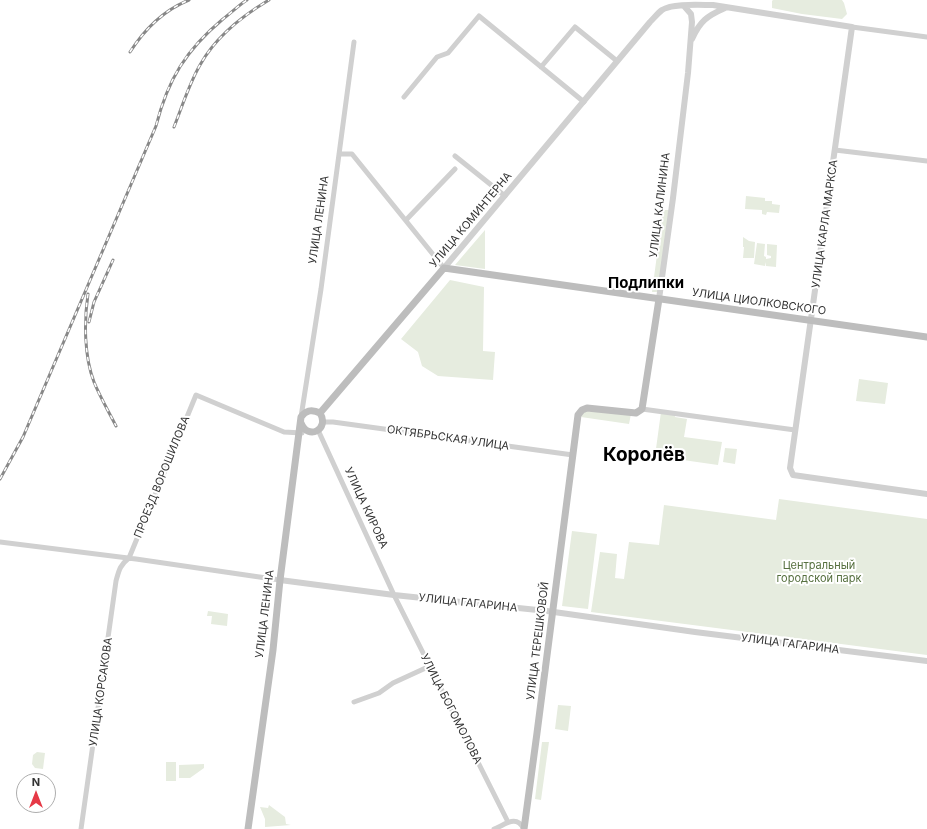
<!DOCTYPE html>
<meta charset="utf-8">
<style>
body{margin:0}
#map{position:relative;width:927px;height:829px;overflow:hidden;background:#fff;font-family:Inter,sans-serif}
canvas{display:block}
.north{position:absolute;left:16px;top:773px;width:40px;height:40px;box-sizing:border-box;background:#fff;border:1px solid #adadad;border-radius:50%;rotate:0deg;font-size:11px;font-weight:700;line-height:16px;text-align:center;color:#333}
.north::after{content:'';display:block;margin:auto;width:14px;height:18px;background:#e63946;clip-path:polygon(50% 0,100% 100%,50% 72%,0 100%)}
</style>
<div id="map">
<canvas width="927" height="829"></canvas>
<div class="north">N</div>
</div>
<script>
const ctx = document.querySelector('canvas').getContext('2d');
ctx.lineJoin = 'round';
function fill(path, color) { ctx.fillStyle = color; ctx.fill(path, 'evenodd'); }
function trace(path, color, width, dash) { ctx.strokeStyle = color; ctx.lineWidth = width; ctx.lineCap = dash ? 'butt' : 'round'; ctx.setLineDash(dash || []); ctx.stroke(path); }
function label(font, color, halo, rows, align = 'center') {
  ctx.font = font + ' Inter,sans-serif'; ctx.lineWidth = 4; ctx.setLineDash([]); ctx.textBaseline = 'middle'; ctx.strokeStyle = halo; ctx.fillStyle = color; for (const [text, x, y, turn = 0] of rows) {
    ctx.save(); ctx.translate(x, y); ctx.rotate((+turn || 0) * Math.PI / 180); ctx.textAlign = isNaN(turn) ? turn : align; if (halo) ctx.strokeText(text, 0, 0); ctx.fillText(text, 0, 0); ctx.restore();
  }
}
fill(new Path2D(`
 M773,0H842L844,3L847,14L842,19L802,14L772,8V1Z
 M746,196L765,198V201H772V204L780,205L779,213L767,212L766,215L762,214V210L745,209Z
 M663,210H669L658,292H652Z
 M485,230V269L455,265Z
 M743,237L749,241L755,242L754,258H743L744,247H743Z
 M757,243L765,244L764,256L766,257V259L771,258V256L767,255V244L777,245L776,267L766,266L765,262V266L754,264Z
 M450,280L484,287L483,351L495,352L493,380L438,376L422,366L418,352L401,339Z
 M859,379L888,383L885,404L856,401Z
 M584,411L631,414L629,424L581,417Z
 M661,412L675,414V417L687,419L684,437L722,442L718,465L655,456Z
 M725,448L737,449L735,464L723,462Z
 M779,499L927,519V655L591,612L600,552L617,554L615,578L624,579L629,542L659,545L664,505L776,520Z
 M572,531L597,534L588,609L562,606Z
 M208,611L228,614L227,626L211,624L212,616H207Z
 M558,705L571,706L568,731L555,729Z
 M542,742H549L541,800L535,799Z
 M37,752L45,753L43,769L35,768L32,764L33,755Z
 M166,762H176V781H166Z
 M204,764V768L190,778H179V765Z
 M269,805L285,817L286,824L291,825L265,827V819L260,807L268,808Z`), '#e6ecdf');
trace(new Path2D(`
 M852,27L927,37
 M541,67L575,27L617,61
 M404,97L437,57L448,53L479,16L584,102
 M835,150L927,161
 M339,154H352L444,268
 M455,156L505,196
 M406,220L455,169
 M642,409L795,430
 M301,417L321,289L354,42
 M323,422H333L573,455
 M318,430L394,595L508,822
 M0,542L136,559L280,580
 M354,702L379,693L393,683L430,666
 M81,829L116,581C119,570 120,565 129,558L196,395L284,432L302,433
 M494,829C505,825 516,814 524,829`), '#d0d0d0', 5);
trace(new Path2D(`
 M692,39C700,21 707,16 725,8
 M444,268L650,22C654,18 658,13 662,10C673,3 700,5 713,5L852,27L790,468L793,475L927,494
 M659,299L673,198L688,73L692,22L691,14L684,6
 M280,580L394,595L547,611L695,632L927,661`), '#d0d0d0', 6);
trace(new Path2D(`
 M320,413L444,268L927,337
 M301,423C308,441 330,429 320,413
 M248,829L273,650L280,580L301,417C306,410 312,409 320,413
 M524,829L537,733L578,415L582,410L587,408L636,413L642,409L659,299`), '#bdbdbd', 7);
const rail = new Path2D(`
 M130,52C144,30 164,10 189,0
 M174,127C182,107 189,84 200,65C215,38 242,16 269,0
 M88,294C84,321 84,356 94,382C100,397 109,412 116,426
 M89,322L94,302L113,260
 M0,479L23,437L156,126C168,79 186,50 223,19C231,13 239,5 247,0`);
trace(rail, '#888', 3);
trace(rail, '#fff', 1.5, [4.5]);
label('11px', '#333', '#fff', [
 ["УЛИЦА КАЛИНИНА",660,205,-83],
 ["УЛИЦА ЛЕНИНА",319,220,-82],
 ["УЛИЦА КОМИНТЕРНА",471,220,-50],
 ["УЛИЦА КАРЛА МАРКСА",825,224,-82],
 ["УЛИЦА ЦИОЛКОВСКОГО",759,302,8],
 ["ОКТЯБРЬСКАЯ УЛИЦА",448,438,8],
 ["ПРОЕЗД ВОРОШИЛОВА",162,477,-68],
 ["УЛИЦА КИРОВА",366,508,65],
 ["УЛИЦА ГАГАРИНА",468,603,6],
 ["УЛИЦА ЛЕНИНА",265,614,-83],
 ["УЛИЦА ТЕРЕШКОВОЙ",538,641,-83],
 ["УЛИЦА ГАГАРИНА",790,644,7],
 ["УЛИЦА КОРСАКОВА",101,692,-82],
 ["УЛИЦА БОГОМОЛОВА",451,709,63]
]);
label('11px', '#56703f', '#fff', [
 ["Центральный",819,566],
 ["городской парк",819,579]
]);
label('bold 15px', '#000', '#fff', [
 ["Подлипки",646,283]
]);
label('bold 19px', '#000', '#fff', [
 ["Королёв",644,455]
]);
</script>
